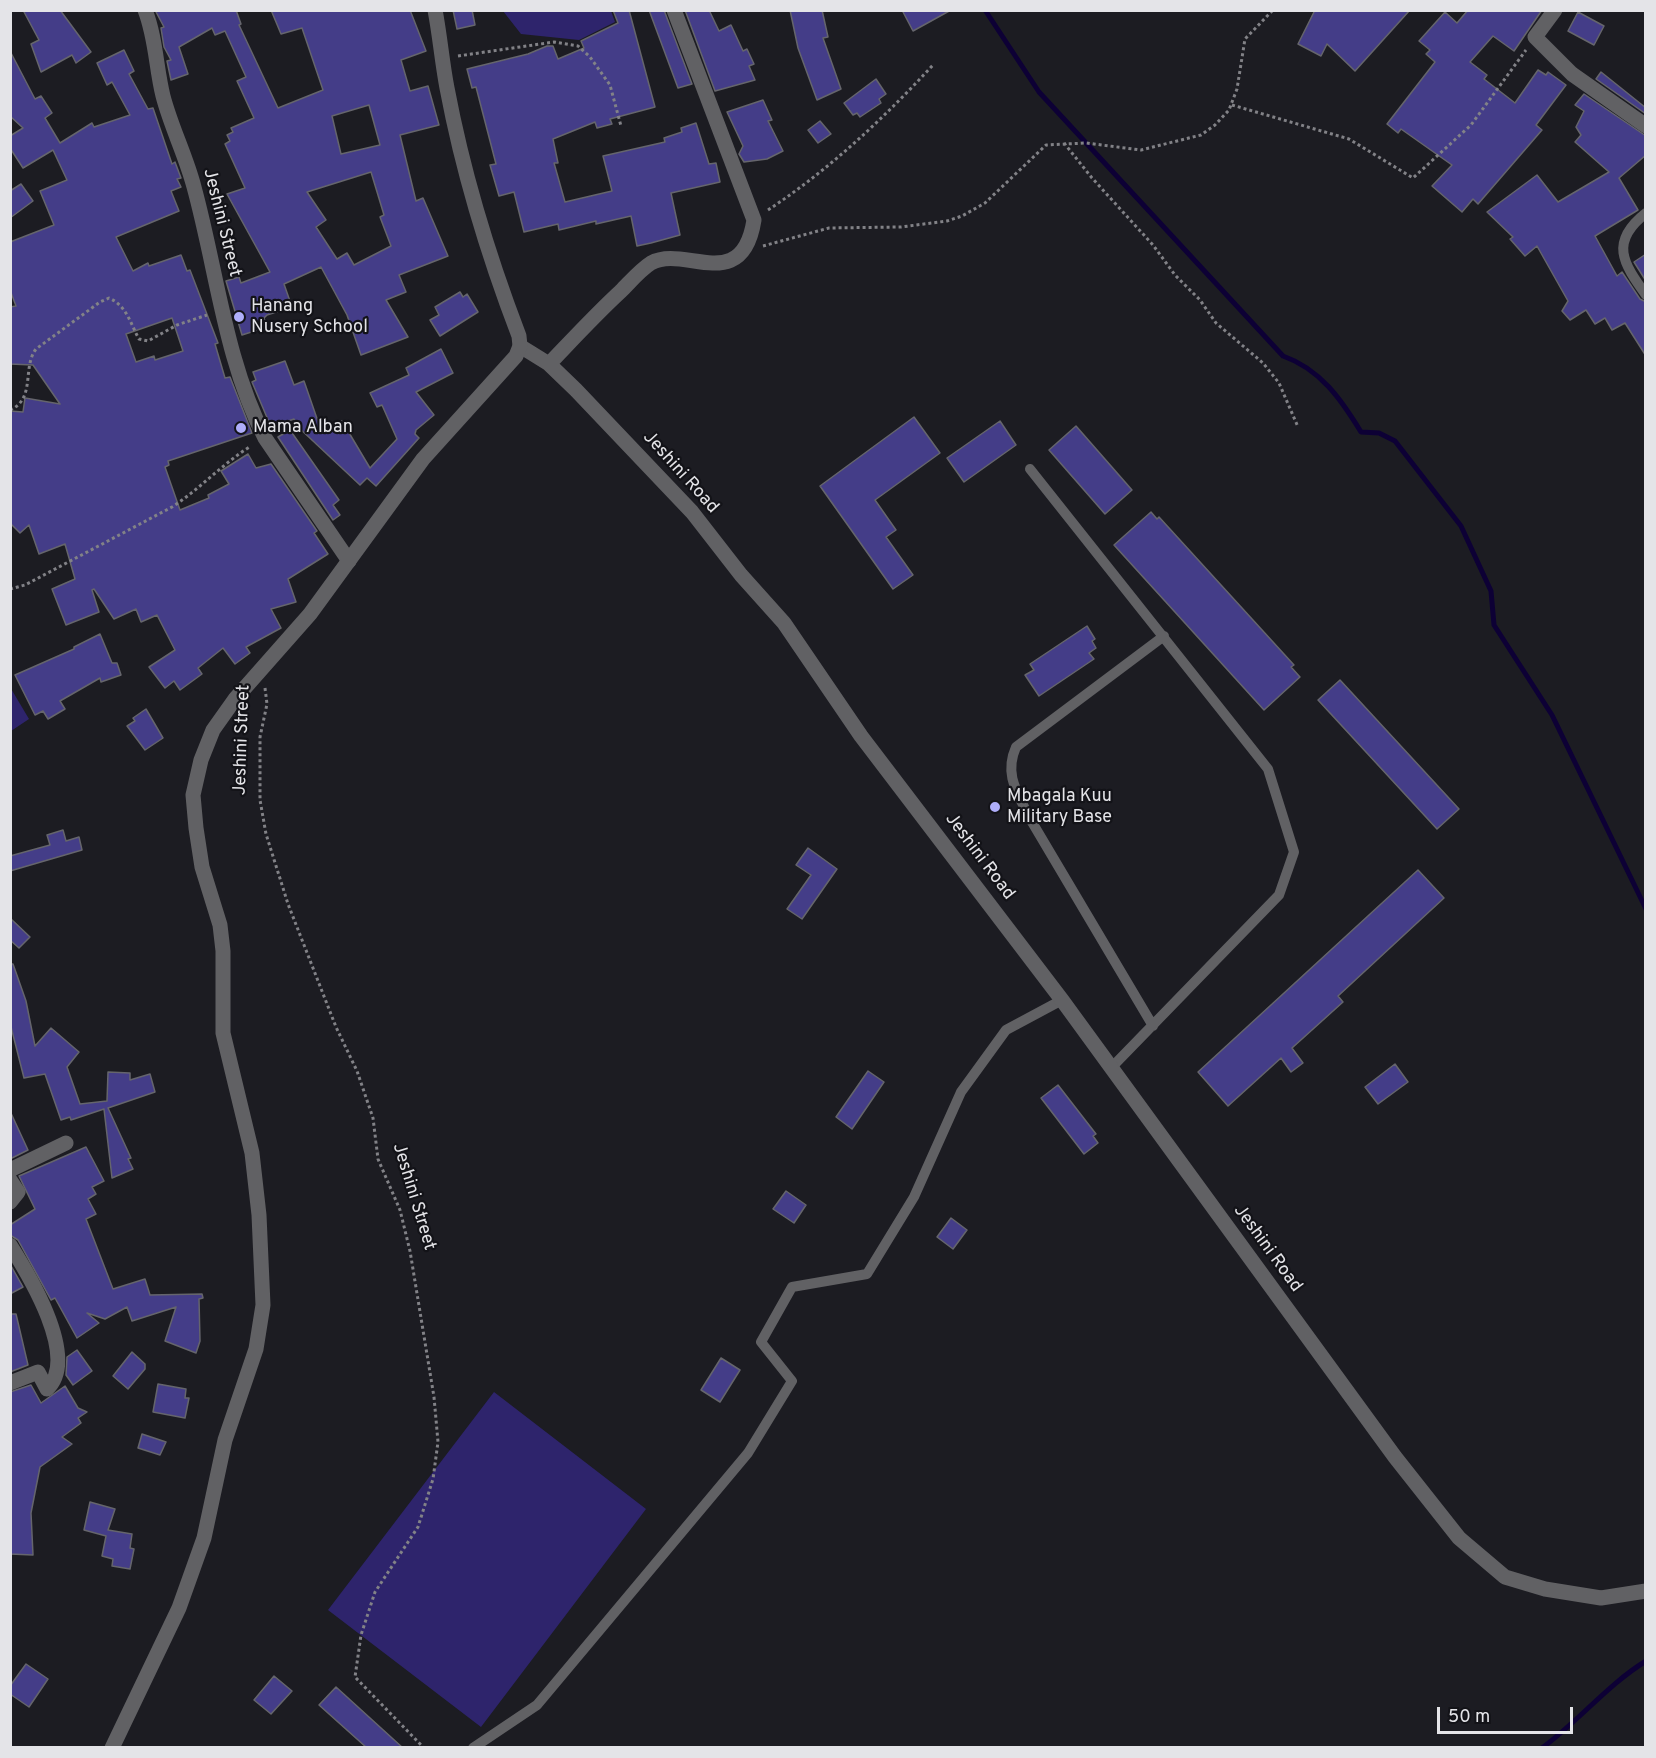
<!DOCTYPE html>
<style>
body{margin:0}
#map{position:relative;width:1656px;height:1758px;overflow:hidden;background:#1c1c22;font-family:Overpass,sans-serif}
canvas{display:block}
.frame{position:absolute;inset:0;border:12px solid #e4e4e8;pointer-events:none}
.scale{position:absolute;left:1437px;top:1707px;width:136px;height:27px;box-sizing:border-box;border:3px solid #e4e4e8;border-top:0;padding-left:8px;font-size:18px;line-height:21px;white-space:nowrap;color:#e4e4e8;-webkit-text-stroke:4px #131318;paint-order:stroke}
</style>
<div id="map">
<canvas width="1656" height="1758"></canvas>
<div class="frame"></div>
<div class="scale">50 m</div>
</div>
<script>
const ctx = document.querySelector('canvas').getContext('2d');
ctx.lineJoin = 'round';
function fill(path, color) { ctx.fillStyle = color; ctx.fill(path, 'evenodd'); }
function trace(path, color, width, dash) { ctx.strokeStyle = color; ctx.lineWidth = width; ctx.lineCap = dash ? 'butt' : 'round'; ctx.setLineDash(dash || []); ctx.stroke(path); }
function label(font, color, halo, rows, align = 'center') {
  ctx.font = font + ' Overpass,sans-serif'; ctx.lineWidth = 4.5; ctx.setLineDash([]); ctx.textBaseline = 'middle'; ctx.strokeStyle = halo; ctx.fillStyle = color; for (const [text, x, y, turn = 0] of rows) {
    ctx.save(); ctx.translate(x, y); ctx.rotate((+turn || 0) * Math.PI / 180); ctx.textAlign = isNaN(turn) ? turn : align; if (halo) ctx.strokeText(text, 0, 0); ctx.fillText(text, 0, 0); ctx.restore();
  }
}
fill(new Path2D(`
 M503,11H611L615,22L579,40L521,34Z
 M10,687L29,719L11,731H10Z
 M494,1392L646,1509L481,1727L328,1610Z`), '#2e246c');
trace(new Path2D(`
 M985,10L1039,92L1283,356C1320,369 1341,399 1361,432L1379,433L1395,441L1461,526L1491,591L1494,625L1552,715L1646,909
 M1542,1748C1579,1721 1607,1685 1646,1661`), '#0d0035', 5);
const building = new Path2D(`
 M23,10H60L91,52L76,63L72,55L41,72L31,44L39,40Z
 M155,10H236L241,24L239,25L278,108L323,90L302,28L281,34L271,10H410L426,51L401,60L410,91L428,86L439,125L400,135L416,201L423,198L448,256L399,275L406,292L386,300L408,337L361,355L347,315L321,267L284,284L292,307L267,315L264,318L267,327L242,335L226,281L239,277L241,283L270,272L227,194L245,188L225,144L230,141L227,135L233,132L231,128L254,118L237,81L246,77L225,31L215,35L212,28L179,47L188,74L171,80L167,61L171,60L164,47L161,28L164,27ZM369,105L380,145L341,154L332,116ZM371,172L384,215L380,217L391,246L354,265L347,253L337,259L316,227L326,220L307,192Z
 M453,10H472L475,25L457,29Z
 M613,10H629L655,107L610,119L612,124L597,128L595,122L553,139L558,163H554L565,202L612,191L603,156L665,142L664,138L682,132L681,128L696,123L709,164L716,163L720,182L671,193L680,235L651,243L637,246L631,216L596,224V221L559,230L558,224L524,232L514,192L499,196L490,165L496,164L476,87L472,88L467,69L528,54L547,46H553L558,59L584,48L581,41L618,23Z
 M649,10H664L692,84L678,88Z
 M685,10H709L719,31L731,25L743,51L747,49L754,64L749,66L755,80L715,91Z
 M790,10H822L828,37L823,38L841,89L817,100L798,48Z
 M902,10H951L913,31Z
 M1315,10H1410L1355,71L1327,44L1321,56L1298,44Z
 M1468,10H1542L1514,51L1493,36L1470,62L1487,75L1484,79L1515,103L1538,70L1546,75L1548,72L1566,85L1536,125L1542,130L1478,204L1473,199L1462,212L1432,186L1452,165L1401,129L1398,133L1387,124L1435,62L1426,54L1430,50L1419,41L1445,12L1457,23Z
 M1578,12L1604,26L1594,45L1568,31Z
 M124,50L134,71L129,74L148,109L153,108L172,164L175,162L181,178L177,179L181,187L171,191L179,211L116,237L133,271L148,263L149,266L181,255L187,271L190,270L218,343L215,344L225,378L230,377L252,433L168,461L169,465L165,467L180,510L209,498L208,495L229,484L221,471L248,454L256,468L271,464L317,531L314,533L328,554L288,579L296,602L271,609L281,628L246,647L250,653L235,664L223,648L198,668L202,674L180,690L174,681L165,688L149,667L175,650L157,615L141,622L136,609L114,619L94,589L92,590L99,612L66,625L52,589L75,579L65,544L39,554L29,525L20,533L10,523V411L23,412L25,398L60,404L33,365L10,364V307L16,306L10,290V242L54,225L40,191L67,180L53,150L23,168L10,148V136L23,128L10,116V51L35,99L41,96L52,113L45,118L60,143L92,123L94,127L130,115L112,82L107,85L97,63ZM172,318L183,351L155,360L154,356L136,362L126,334Z
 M1601,72L1646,108V114L1596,79Z
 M876,79L886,94L879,99L881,103L860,117L857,113L853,115L844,103Z
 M1584,94L1646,136V155L1619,178L1638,210L1595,236L1617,276L1622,272L1640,299L1646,302V356L1625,323L1612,330L1605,318L1595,324L1586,310L1570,320L1562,311L1568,301L1537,246L1525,256L1510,239L1513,237L1487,212L1537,175L1558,202L1609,172L1575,142L1581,135L1576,127L1584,111L1575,105Z
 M763,100L772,120L768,121L783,151L767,159L744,162L739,154L743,146L727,112Z
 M820,121L831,134L818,143L808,130Z
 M21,184L33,201L10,218V191Z
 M1646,254V281L1634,262Z
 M460,292L463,297L467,294L478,312L440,336L430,320L439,315L435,307Z
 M441,349L453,373L416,392L434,415L416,430L415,434L419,438L376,486L367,478L360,485L297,426L294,419L271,427L252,382L256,380L253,372L285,361L294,385L304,381L322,433L342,421L370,468L397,439L382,405L377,407L370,393L409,375L406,368Z
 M914,417L940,453L875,500L896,530L886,537L913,575L893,589L820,486Z
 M1000,421L1016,445L964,482L947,458Z
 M1076,426L1132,490L1105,514L1049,450Z
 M290,430L339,500L333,505L340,515L333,520L278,437Z
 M1151,512L1157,519L1159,517L1294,665L1291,667L1300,677L1264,710L1114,545Z
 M1087,626L1095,639L1092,641L1096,648L1089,653L1094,659L1039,696L1025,675L1034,670L1030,664Z
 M100,634L112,663H117L121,675L101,682L100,678L60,701L65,709L48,719L43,711L35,715L15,675L74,649V647Z
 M1340,680L1459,809L1437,829L1318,700Z
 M146,709L163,738L145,750L127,726L135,721L133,718Z
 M63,830L66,841L79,837L82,850L10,871V856L50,845L47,835Z
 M808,848L837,869L802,919L787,909L811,875L796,865Z
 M1418,870L1444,898L1338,996L1343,1002L1292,1048L1303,1063L1291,1072L1281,1058L1228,1106L1198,1072Z
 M10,918L30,937L19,948L10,940Z
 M10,964H13L26,1001L35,1046L51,1028L79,1052L67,1067L80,1104L107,1101L108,1072L130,1073V1080L150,1074L155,1092L108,1108L131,1158L128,1159L133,1169L112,1178L104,1109L71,1120L70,1117L61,1120L45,1074L24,1078L10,1023Z
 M1395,1064L1408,1082L1378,1104L1365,1087Z
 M868,1071L884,1082L852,1129L836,1117Z
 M1058,1085L1096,1134L1093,1136L1098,1143L1084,1154L1041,1098Z
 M10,1111L28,1150L10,1159Z
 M86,1147L104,1181L92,1187L96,1194L88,1199L96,1214L86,1219L113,1289L145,1279L150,1295L202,1294L203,1298L199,1299L200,1341L196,1353L165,1341L176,1307L132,1321L127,1307L105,1319L87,1313L99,1323L77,1338L55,1298L51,1300L18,1240L10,1235V1225L35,1209L19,1176Z
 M786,1191L806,1205L794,1223L773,1209Z
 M951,1218L967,1230L953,1249L937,1237Z
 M10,1264L23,1287L10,1294Z
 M10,1314H16L28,1365L10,1372Z
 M77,1350L92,1371L73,1385L66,1375L67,1357Z
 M132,1352L145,1364V1369L128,1389L113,1376Z
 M721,1358L740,1370L720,1402L701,1390Z
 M158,1384L186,1389L185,1398H189L185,1418L153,1412Z
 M31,1385L41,1403L65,1386L78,1408L87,1412L78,1418L81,1423L62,1437L72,1444L40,1467L31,1513L33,1555L10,1554V1392Z
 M142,1434L166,1442L160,1455L138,1448Z
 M90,1502L115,1509L108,1530L132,1534L130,1548L134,1549L130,1569L112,1566L113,1559L102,1556L106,1536L84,1530Z
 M26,1664L48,1679L29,1707L10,1694V1686Z
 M274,1676L292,1691L271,1714L254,1700Z
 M336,1687L403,1748H367L319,1705Z`);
fill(building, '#443d88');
trace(building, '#65656c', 1.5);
trace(new Path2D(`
 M458,56L554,42L578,46L590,57L610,85L621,126
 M1232,105L1349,139L1413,178L1471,125L1526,50
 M1064,143L1092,178L1153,245L1175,275L1200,300L1216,323L1263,363L1279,383L1298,427
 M768,210C830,169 883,119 933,65
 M763,246L829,228L901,227L947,221L962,216L985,203L1046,145L1086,143L1141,150L1201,135L1215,125L1229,110L1237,89L1245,39L1273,10
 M10,410C36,399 22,367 36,349L100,302L109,298C127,306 130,323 139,339L148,341L177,325L207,315
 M10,589L25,585L172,507C200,489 222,464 251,446
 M265,688L267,704L260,737V800L266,834L288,904L336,1027L357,1071L373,1118L378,1159L400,1210L410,1251L434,1397L438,1442L433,1479L418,1527L375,1592L361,1635L355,1677L424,1748`), '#828287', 3, [3, 3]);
trace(new Path2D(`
 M1646,213C1609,242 1623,263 1646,295
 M1030,469L1268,769L1294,852L1279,895L1112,1067
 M1153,1026L1029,817C1017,792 1004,774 1016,747L1164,636
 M473,1748L537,1705L748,1453L792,1381L761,1342L792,1287L867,1274L914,1197L961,1092L1006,1030L1062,1000`), '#616164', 10);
trace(new Path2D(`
 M145,10C156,38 156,68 163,96C171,127 186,156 194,187C217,271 225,360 265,438L349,561
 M1555,10L1535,37L1572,74L1646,126
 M520,346L549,364L576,390L692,512L741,575L784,623L861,736L1062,1000L1395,1457L1459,1538L1505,1577L1545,1589L1601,1598L1646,1591
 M549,364C573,339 596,314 621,291C630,282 640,270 651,263C684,244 742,296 754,220L674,10
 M10,1170L66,1143
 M10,1180L18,1192L10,1202
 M10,1245C29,1275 80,1358 47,1389L38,1372L10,1383`), '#616164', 15);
trace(new Path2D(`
 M112,1748L179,1608L204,1538L225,1440L256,1349L263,1305L259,1215L252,1153L223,1033V951L220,925L202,867L196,828L193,795L201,760L213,730L235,699L310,614L423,459L516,356L520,346L519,336C488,255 463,173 447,88C442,62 440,36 435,10`), '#616164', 15);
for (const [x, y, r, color] of [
 [239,317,6,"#afaefa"],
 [241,428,6,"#afaefa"],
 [995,807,6,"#afaefa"]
]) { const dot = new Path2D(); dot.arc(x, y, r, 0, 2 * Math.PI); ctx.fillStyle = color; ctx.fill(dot); trace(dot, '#131318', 2); }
label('18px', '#e4e4e8', '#131318', [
 ["Jeshini Street",221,223,76],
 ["Jeshini Road",680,473,48],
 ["Jeshini Street",243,740,-88],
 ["Jeshini Road",979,857,53],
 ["Jeshini Street",413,1197,73],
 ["Jeshini Road",1267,1249,54]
]);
label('18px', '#e4e4e8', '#131318', [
 ["Hanang",251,307],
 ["Nusery School",251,328],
 ["Mama Alban",253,428],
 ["Mbagala Kuu",1007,797],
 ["Military Base",1007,818]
], 'left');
</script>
